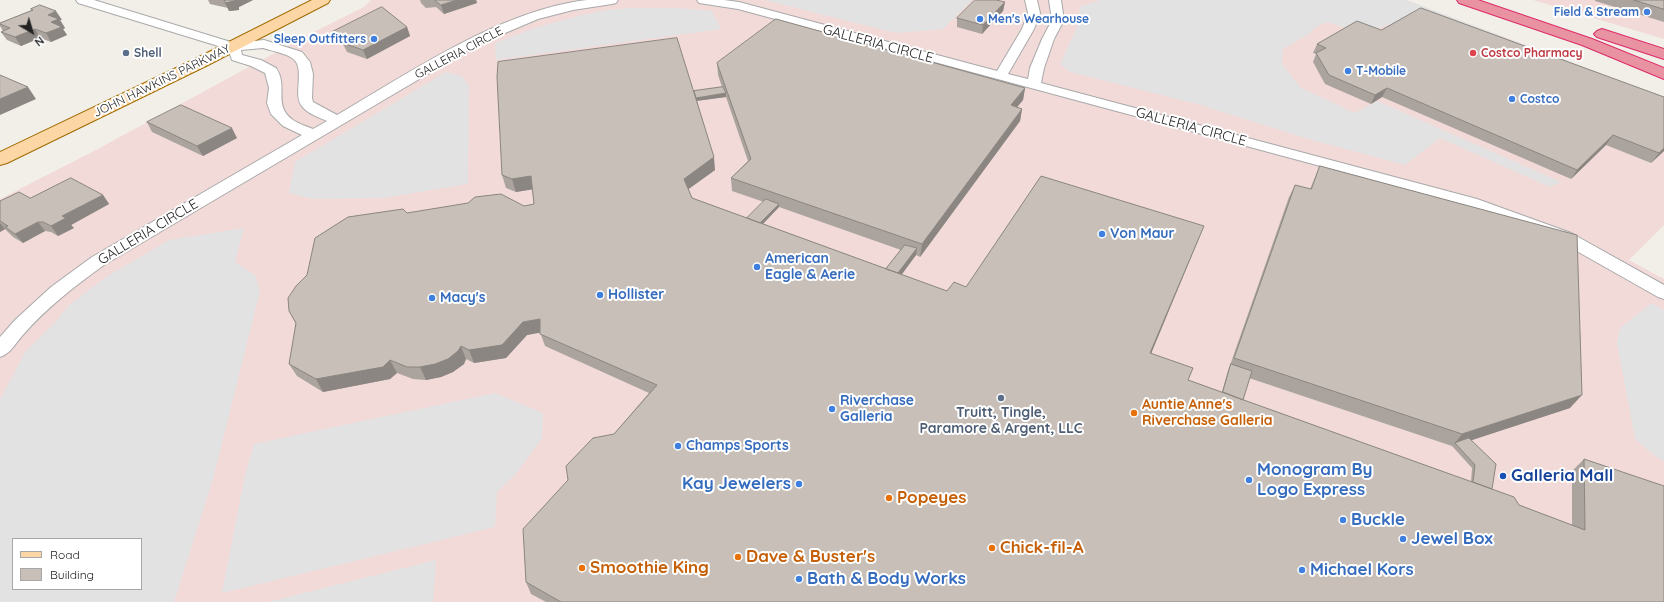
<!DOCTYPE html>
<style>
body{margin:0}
#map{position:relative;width:1664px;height:602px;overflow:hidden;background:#f2efe9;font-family:Quicksand,sans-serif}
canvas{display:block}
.legend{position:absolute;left:12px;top:538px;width:130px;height:52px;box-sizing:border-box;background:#fff;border:1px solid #a7a7a7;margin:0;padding:5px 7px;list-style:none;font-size:12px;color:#222}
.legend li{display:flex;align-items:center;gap:8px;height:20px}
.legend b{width:20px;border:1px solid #a7a7a7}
.north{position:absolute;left:12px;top:12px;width:40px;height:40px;-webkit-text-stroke:3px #fff;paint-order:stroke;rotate:142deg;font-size:11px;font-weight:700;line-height:16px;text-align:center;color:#222}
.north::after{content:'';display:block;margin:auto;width:14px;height:18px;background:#222;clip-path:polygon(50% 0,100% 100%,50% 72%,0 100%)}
</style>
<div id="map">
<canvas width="1664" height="602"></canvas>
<ul class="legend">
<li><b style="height:5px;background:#fcd6a4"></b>Road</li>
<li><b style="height:11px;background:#c7bfb8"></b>Building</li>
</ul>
<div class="north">N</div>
</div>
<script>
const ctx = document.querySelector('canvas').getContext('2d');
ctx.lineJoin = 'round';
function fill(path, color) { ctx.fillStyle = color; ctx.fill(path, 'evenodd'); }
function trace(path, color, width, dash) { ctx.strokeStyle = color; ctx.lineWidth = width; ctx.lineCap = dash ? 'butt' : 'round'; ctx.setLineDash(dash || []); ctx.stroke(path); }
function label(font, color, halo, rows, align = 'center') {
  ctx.font = font + ' Quicksand,sans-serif'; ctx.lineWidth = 4; ctx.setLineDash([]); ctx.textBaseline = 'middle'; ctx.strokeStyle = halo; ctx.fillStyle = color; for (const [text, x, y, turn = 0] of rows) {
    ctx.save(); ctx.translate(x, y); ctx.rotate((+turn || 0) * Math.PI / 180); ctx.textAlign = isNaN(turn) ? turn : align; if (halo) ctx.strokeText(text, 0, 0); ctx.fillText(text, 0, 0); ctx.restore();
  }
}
fill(new Path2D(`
 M371,0H1406L1634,86L1664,102V225L1629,260L1664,279V602H0V199L94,151L308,35L364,7ZM13,539H141V589H13Z
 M1533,0H1664V39Z`), '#f2dad9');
fill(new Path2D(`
 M765,0H972L943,29L896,33Z
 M1100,0H1407L1628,85L1417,16L1362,33L1327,22L1316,27L1309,34L1283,49L1282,64L1301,88L1321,97L1355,113L1377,101L1561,182L1550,187L1440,138L1405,165L1312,140L1197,104L1070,72L1060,64L1076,30L1080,7Z
 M631,8H678L712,11L721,29L496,60L495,43L535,28L578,16L607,10Z
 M446,72L462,76L469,86L468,184L383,198L313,199L289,193L295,162Z
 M244,228L235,262L255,275L260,291L213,479L174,602H0V400L25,352L54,324L69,305L106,277L169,240ZM13,539H141V589H13Z
 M1652,303L1664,310V461L1655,456L1635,439L1617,343L1620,328Z
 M495,393L543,413L542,438L515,475L497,492L495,527L222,593L245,475L254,444Z
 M436,560L433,602H268Z`), '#e2e2e2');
const minor = new Path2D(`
 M76,0H94L234,43L264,40L302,52L310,62L313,74L312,98L313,102L337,115C411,72 501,10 587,0C597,0 608,0 618,0L616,3L612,4L573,10L538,19L477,45L104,265C75,286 46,308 22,336C15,344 10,354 0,357V337L15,320L51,287L92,257L302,135L283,126L271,114L267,103L269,88L265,73L251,66L232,60L228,49L78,3ZM263,48C272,51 285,53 292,58C306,67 293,93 301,105C306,113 318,117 327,121L313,129C306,126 299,124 293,120C272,105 289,87 276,68L261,60L242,55L241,50Z
 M697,0H724L739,2L997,71L1022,29L1028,13L1025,0H1037L1040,13L1034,29L1008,74L1028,79L1030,68L1042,39L1052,20L1049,0H1061L1064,20L1054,39L1044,68L1041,83L1477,199L1571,233L1664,285V299L1658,297L1559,241L1465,205L738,9L699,3Z`);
const major = new Path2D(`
 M312,0H330L328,3L208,65L7,163L0,165V152L197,58Z`);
const highway = new Path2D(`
 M1457,0H1478L1592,39L1664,68V79L1582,45L1459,3Z
 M1602,29L1664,49V59L1597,37L1594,34L1597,31Z`);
trace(minor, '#a9a9a9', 2);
trace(major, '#a06b00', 2);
trace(highway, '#dc2a67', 2);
fill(minor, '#fff');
fill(major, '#fcd6a4');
fill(highway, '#e892a2');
fill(new Path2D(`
 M208,0H253L239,7V10L229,11L228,8L210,4Z
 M420,0H476L477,3L444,14L436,7L426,8L421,3Z
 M1595,0H1664V22L1595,1Z
 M1005,2L1003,11L982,34L957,27V18Z
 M31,9L62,20H60L65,28L63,29L67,35L51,42L40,38L21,46L7,40L1,32L3,31L0,26V23L32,10Z
 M407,27L410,36L367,59L347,52L343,44L336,41L332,32Z
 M1381,30L1664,97V151L1651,163L1606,145L1571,179L1382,97L1371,104L1325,84L1313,62L1316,54L1313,53L1317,44Z
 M717,63L1025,88L1023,100L1017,107L1022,109L1020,121L920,257L916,255L901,275L947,291L1199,238L1151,353L1188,380L1222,392L1228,371L1289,197L1295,185L1310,189L1320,166L1570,408L1471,440L1492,489L1519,505L1572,525V471L1584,459L1664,602H546L531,594L526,582L614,434L649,393L545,346L540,332L527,335L506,358L474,363L466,359L464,364L453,372L441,377L426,380L413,379L397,373L390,379L323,392L297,376L289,364L296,324L289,311L407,213L524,206L534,204L532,189L516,192L506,188L502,175L694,91L722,87L718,75ZM726,97L748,161L731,178L732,191L764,202L747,218L692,198L688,189L715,170L697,101ZM779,207L901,250L886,269L763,224ZM1249,378L1452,446L1472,468L1471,482L1243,400Z
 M147,122L237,138L203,156L152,132Z
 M103,195L109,204L71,225L74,228L58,236L51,232L45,231L23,243L13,237L5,229L0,232V201L30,198Z`), '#aba49e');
fill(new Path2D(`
 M235,0H253L239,7V10L229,11L225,3Z
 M457,0H476L477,3L444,14L441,5Z
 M1005,2L1003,11L982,34L983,25Z
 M56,11L62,20H60L65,28L63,29L67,35L51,42L46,33L48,15Z
 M407,27L410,36L367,59L363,50Z
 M35,29L40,38L21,46L15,37Z
 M28,87L36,99L0,115V99Z
 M1025,88L1023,100L1009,117L1011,105Z
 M1387,88L1382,97L1371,104L1375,95Z
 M726,93V97L695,101V98Z
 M1022,109L1020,121L920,257L922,244Z
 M232,128L237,138L203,156L197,146Z
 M1613,135L1606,145L1571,179L1577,170Z
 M1664,148V151L1651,163L1659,153Z
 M714,157L715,170L686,191L684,179Z
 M531,176L535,189L516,192L512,179Z
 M103,195L109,204L71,225L74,228L58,236L51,226L62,216Z
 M779,204V207L754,233V230Z
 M38,222L45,231L23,243L15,234Z
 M0,223L5,229L0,232Z
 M1204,226L1199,238L1146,366L1150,353Z
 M917,248L916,255L894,285V278Z
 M540,319L544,332L527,335L506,358L474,363L469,350L523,322Z
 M461,346L466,359L464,364L453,372L441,377L426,380L420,367Z
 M390,360L397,373L390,379L323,392L316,379Z
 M1582,395L1570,408L1457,445L1455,443L1462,434Z`), '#8b8681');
const building = new Path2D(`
 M224,0H235L234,1L225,3V0Z
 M435,0H457L441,5Z
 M975,0H996L1005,2L983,25L957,18Z
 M1634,0H1664V9Z
 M40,5L56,11L48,15L59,19L51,22L62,27L46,33L35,29L15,37L1,32L10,28L0,24V23L33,10L31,9Z
 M382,7L407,27L363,50L343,43L351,39L332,32Z
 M1421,8L1664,97V148L1659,153L1613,135L1577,170L1387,88L1375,95L1329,75L1316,53L1326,48L1317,44L1357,21L1381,30Z
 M776,19L1025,88L1011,105L1022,109L922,244L731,178L751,159L717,63Z
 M677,38L714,157L684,179L692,198L947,291L954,282L966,287L1041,176L1204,226L1150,353L1193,368L1188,380L1514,497L1519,505L1585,530L1584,459L1664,486V602H561L526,582L523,529L568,480L566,466L593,438L614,434L657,385L540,334V319L523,322L502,345L469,350L461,346L458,351L448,359L435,364L420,367H407L390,360L383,367L316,379L289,364L296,323L289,311L288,298L296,286L307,275L315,238L348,217L403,209L407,213L468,203L475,197L501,194L524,206L534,204L531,176L512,179L502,175L497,77L498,62Z
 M0,75L28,87L0,99Z
 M723,87L726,93L696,98L694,91Z
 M181,105L232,128L197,146L147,122Z
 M1320,166L1577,235L1582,395L1462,434L1234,358L1295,185L1311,189Z
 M71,178L103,195L62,216L66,218L51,226L43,222H38L15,234L5,227L8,226L0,221V201L19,192L30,198Z
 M766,199L779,204L760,223L747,218Z
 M905,245L917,248L898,273L886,269Z
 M1231,364L1252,371L1243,400L1223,392Z
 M1469,438L1496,464L1492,489L1473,482L1475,465L1455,443Z`);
fill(building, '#c7bfb8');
trace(building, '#8b8681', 1);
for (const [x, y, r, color] of [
 [1647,12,4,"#3f7fe0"],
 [980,19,4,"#3f7fe0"],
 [374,39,4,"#3f7fe0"],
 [126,53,4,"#5c6f8a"],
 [1473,53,4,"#e0444e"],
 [1348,71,4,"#3f7fe0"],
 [1512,99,4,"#3f7fe0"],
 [1102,234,4,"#3f7fe0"],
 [757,267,4,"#3f7fe0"],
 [600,295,4,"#3f7fe0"],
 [432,298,4,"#3f7fe0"],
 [1001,398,4,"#5c6f8a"],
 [832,409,4,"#3f7fe0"],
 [1134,413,4,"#e8710a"],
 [678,446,4,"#3f7fe0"],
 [1503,476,4,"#1a4fb4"],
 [1249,480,4,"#3f7fe0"],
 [799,484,4,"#3f7fe0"],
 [889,498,4,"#e8710a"],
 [1343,520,4,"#3f7fe0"],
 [1403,539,4,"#3f7fe0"],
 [992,548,4,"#e8710a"],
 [738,557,4,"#e8710a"],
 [582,568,4,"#e8710a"],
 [1302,570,4,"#3f7fe0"],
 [799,579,4,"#3f7fe0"]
]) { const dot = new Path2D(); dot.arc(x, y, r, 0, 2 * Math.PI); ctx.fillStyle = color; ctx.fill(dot); trace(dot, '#fff', 1.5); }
label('bold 12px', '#366cbe', '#fff', [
 ["Field & Stream",1639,12,"right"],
 ["Men's Wearhouse",988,19],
 ["Sleep Outfitters",366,39,"right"],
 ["T-Mobile",1356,71],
 ["Costco",1520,99]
], 'left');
label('bold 12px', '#4e5e75', '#fff', [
 ["Shell",134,53]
], 'left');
label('12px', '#222', '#fff', [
 ["GALLERIA CIRCLE",459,53,-28],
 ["JOHN HAWKINS PARKWAY",162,81,-26]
]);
label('bold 12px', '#be3a42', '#fff', [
 ["Costco Pharmacy",1481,53]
], 'left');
label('14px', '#222', '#fff', [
 ["GALLERIA CIRCLE",878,44,15],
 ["GALLERIA CIRCLE",1191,127,15],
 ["GALLERIA CIRCLE",148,232,-31]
]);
label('bold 14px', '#366cbe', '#fff', [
 ["Von Maur",1110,234],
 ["American",765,259],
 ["Eagle & Aerie",765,275],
 ["Hollister",608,295],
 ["Macy's",440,298],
 ["Riverchase",840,401],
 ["Galleria",840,417],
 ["Champs Sports",686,446]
], 'left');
label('bold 14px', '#c56008', '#fff', [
 ["Auntie Anne's",1142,405],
 ["Riverchase Galleria",1142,421]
], 'left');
label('bold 14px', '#4e5e75', '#fff', [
 ["Truitt, Tingle,",1001,413],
 ["Paramore & Argent, LLC",1001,429]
]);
label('bold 17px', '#366cbe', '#fff', [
 ["Monogram By",1257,470],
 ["Logo Express",1257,490],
 ["Kay Jewelers",791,484,"right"],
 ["Buckle",1351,520],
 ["Jewel Box",1411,539],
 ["Michael Kors",1310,570],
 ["Bath & Body Works",807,579]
], 'left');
label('bold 17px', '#164399', '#fff', [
 ["Galleria Mall",1511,476]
], 'left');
label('bold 17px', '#c56008', '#fff', [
 ["Popeyes",897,498],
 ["Chick-fil-A",1000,548],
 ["Dave & Buster's",746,557],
 ["Smoothie King",590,568]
], 'left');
</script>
